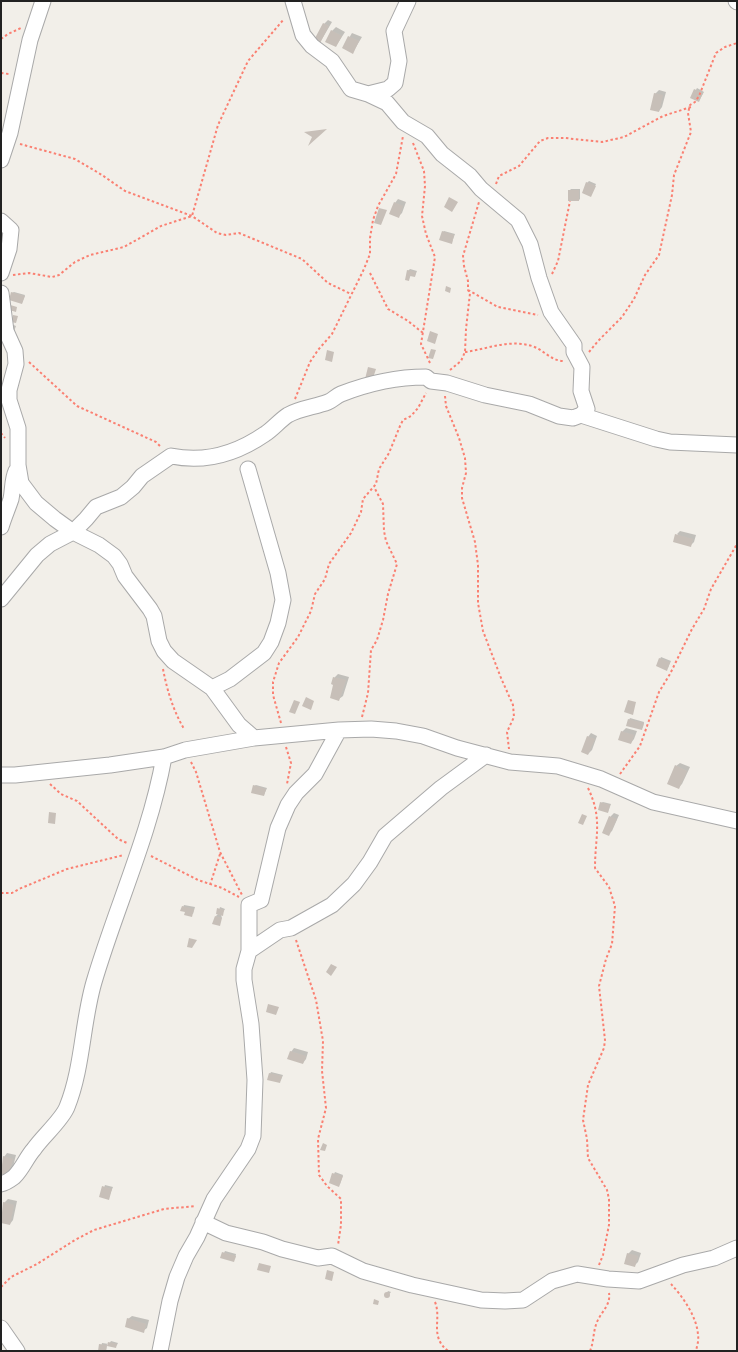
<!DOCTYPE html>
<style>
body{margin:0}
#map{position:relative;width:738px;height:1352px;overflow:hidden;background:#f2efe9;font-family:"Sofia Sans Condensed",sans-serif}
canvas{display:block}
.frame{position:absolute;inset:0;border:2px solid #222;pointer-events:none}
</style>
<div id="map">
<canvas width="738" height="1352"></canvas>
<div class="frame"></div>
</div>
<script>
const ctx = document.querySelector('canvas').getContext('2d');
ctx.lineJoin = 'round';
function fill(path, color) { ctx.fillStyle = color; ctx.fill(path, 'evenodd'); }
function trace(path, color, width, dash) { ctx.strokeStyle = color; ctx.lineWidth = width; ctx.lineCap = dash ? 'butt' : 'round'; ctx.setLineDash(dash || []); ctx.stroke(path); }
fill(new Path2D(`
 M328,20L332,22L319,44L324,24Z
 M336,27L345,32L336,46L332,31Z
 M352,33L362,37L353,52L343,48Z
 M697,88L704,92L700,99L692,97Z
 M659,90L666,92L662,107L659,111L655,94Z
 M589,181L596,184L591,195L587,183Z
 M571,189H580V199L579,200L569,191Z
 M398,199L406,202L402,213L399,216L395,203Z
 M444,231L455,234L452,242L443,232Z
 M410,269L417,271L415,276L411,275L409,279L408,271Z
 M14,292L25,295L22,303L12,293Z
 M11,324L16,326L13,334Z
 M680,531L696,535L694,542L690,546L677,534Z
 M661,657L671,661L668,668L660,659Z
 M338,674L349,677L343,696L339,699L335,685L333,684L335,677Z
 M630,718L644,722L643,727L642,728L629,720Z
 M626,728L637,731L634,739L631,743L622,732Z
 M591,733L597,736L592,750L588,754V737Z
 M680,763L690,767L682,784L678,788L676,766Z
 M256,785L267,788L264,795L254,786Z
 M603,802L611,804L608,812L601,803Z
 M614,813L619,815L612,831L608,834L603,832L611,816Z
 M184,905L195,907L193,914L182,910Z
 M220,907L225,909L221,916L222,917L219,925L216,916L218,914Z
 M294,1048L308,1052L306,1059L303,1063L291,1052Z
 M271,1072L283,1075L281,1080L280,1081L270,1074Z
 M7,1153L16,1155L12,1171L1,1173L4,1157Z
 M335,1172L343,1175L340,1184L330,1182Z
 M105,1185L113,1187L108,1199L101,1196Z
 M8,1199L17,1201L13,1220L10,1224L1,1222L4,1203Z
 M632,1250L641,1253L638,1262L634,1266L628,1254Z
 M225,1251L236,1254L235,1259L222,1257Z
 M388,1291L391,1292L387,1297L385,1296Z
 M132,1316L149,1320L147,1328L143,1331L128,1319Z
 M111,1341L118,1343L117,1345L116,1346L107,1344L106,1351H100L102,1343L109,1344Z`), '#0003');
fill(new Path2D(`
 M323,23L329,26L319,45L313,42Z
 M331,30L342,36L336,47L325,42Z
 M348,36L359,41L353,54L342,48Z
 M694,89L703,93L699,102L690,98Z
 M654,93L663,95L659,112L650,110Z
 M327,129L308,146L312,137L304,132Z
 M586,182L596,186L591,197L582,193Z
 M568,190H579V201H568Z
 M449,197L458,202L452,212L444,207Z
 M394,202L403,206L399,218L389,214Z
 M379,208L387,210L381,225L374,223Z
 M442,231L454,235L452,244L439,240Z
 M407,270L416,272L415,277L410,276L409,281L405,280Z
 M446,286L451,288L450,293L445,291Z
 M11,292L25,296L22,304L9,300Z
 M7,304L17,307L16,312L6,309Z
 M13,315L18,316L16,323L11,322Z
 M430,331L438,334L435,344L427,341Z
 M431,349L436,350L433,359L428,358Z
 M327,350L334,352L332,362L325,360Z
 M368,367L376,369L372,381L365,379Z
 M675,534L693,539L691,547L673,542Z
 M659,658L670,662L667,671L656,666Z
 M333,677L346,680L339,701L330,698L333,685L331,684Z
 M306,697L314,701L311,710L302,706Z
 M294,700L300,702L295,714L289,712Z
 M628,700L636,702L633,715L624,712Z
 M628,719L644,723L642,730L626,726Z
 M621,731L634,735L631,744L618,740Z
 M587,736L595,739L588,755L581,752Z
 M675,765L687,771L679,789L667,784Z
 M253,785L266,789L264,796L251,793Z
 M600,802L610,805L608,813L598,810Z
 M49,812L56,813L55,824L48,823Z
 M582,814L587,816L583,825L578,823Z
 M609,816L617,819L609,836L602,833Z
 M182,906L194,909L192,917L184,915L185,912L180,911Z
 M217,908L224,910L223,916L216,914Z
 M215,916L222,918L220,926L212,924Z
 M189,938L197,940L192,948L187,947Z
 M331,964L337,967L331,976L326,972Z
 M268,1004L279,1007L276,1015L266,1012Z
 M290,1051L306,1056L303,1064L287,1059Z
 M269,1073L282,1076L280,1083L267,1080Z
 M323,1143L327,1145L325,1151L320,1150Z
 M3,1156L13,1159L8,1176L1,1174Z
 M332,1173L343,1176L339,1187L329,1183Z
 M102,1186L112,1189L109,1200L99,1197Z
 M3,1202L14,1205L10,1225L1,1223Z
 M222,1252L236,1256L234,1262L220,1258Z
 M627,1253L638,1256L635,1267L624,1264Z
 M259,1263L271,1266L269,1273L257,1270Z
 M327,1270L334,1272L332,1281L325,1279Z
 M384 1295a3 3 0 1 1 6 0a3 3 0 1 1-6 0Z
 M374,1299L379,1301L378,1305L373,1304Z
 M127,1318L146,1324L144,1333L125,1327Z
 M108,1342L117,1344L116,1348L107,1346Z
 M99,1344L107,1345L106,1351H98Z`), '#c7bfb8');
const minor = new Path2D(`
 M293,1L303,35L312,46L332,61L351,89L368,94L387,103L403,122L427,136L442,154L470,176L481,189L518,220L530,244L539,278L551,312L574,345V352L582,367L581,391L587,409L581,415
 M736,1L737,2
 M368,94L388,89L395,83L399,61L394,31L408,1
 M1,160L10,133L30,40L43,1
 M1,221L11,230L9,249L1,273
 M1,293L6,331L15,351L16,364L9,390V400L18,428V465L21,483L36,503L55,519L73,532L99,545L114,556L120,564L125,576L150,609L154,616L159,641L164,651L173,661L212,688L239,725L254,738
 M1,527C4,517 8,508 11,499C13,489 12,480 16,471
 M1,599L37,555L50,544L73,532L86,519L96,507L121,497L133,487L142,476L171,456C205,463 236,454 265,434C273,429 280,420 288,415C300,408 315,407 328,402C333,400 336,396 341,394C369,383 396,377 426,377L431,381L447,383L485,395L529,404L559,416L573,418L581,415L656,439L670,442L737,445
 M212,688L230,679L264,653L271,642L278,623L283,600L278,573L248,469
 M1,775H15L110,765L164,757L185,750L254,738L339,730L371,729L396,731L423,736L457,748L510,762L558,766L601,779L653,802L737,821
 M249,951L280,930L291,928L332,905L354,884L370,862L385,836L441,788L486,755
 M1,1184C6,1183 10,1180 14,1177C23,1168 26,1158 34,1149C42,1137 62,1120 67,1107C83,1067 82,1023 94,982C116,907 150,835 164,757
 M203,1222L226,1233L263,1242L282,1249L318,1258L332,1256L363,1271L412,1285L481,1300L505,1301L523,1300L552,1281L577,1274L608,1279L639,1281L683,1265L714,1258L737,1248
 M1,1328L17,1351
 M160,1351L170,1301L177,1277L186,1256L197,1237L214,1199L248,1149L253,1136L255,1080L251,1024L244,980V969L249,951V905L261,900L278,828L288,805L296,793L315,774L339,730`);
trace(minor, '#a9a9a9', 17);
trace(new Path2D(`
 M1,39L8,34L21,28
 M1,73L9,74
 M413,143L424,171L425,186L422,216L426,234L435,257L421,344L430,363L429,365
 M20,144L75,159L102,175L125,191L192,216L217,233L226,235L239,233L302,259L328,283L351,294
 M496,184L499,176L519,166L540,141L548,138H565L602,142L624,137L663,116L691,107L690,105
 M370,273L388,309L408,321L423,333
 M552,274L558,261L570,201
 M13,275L29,273L52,277L59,275L75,262L90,255L124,247L161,226L192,216L218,125L248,61L284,19
 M468,290L498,307L538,315
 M465,352C488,349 509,339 532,346C544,350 551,361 564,361
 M589,352L598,341L622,317L634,299L645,275L659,255L672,195L674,175L691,132L688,113L690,105L695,102L699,96L716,53L725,47L737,43
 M29,362L77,406L156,442L161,447
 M450,370L461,361L465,352L466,329L470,293L468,290V281L464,266L463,256L479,202
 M445,396L446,406L459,438L465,458L466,473L462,488V498L475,542L478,565V603L483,631L501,678L513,705L514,717L507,732L509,749
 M295,399L310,362L318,350L332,334L364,269L370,254V238L373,220L378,206L396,174L403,136
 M1,433L5,438
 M163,669C167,690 173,710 184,729
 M362,717L368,693L371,650L377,640L383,620L388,594L397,564L386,541L384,531L383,504L374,487
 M281,723L273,695V682L279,663L298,637L311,611L315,594L325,579L329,564L351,533L361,512L363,499L376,484L379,469L389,453L400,426L403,420L411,416L418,408L426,393
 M286,747L291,763L287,784
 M191,762L196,772L220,852L242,895
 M620,774L640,746L659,692L670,674L692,629L704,609L711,589L737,544
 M50,784L61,794L77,801L118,839L127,843
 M588,788C603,819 595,836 595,868L609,887L615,906L612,944L606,959L599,986L605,1040L604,1048L588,1085L583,1120L587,1139L588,1158L607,1190L609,1199V1225L603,1255L599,1265
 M151,856L198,880L222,888L239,897
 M210,885L220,854
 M1,893H12L19,889L67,869L124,855
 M296,940L316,1000L323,1041L322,1071L326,1108L318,1139L319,1175L327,1186L341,1199V1225L338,1245
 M671,1284C683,1297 697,1317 698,1335C699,1340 697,1346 696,1351
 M1,1287L11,1277L37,1264L75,1240L94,1230L164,1209L196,1206
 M435,1302C442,1319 429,1336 448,1351
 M590,1351C594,1342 593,1331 597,1322C601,1312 611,1305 609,1293`), '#fa8072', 2, [2.5, 2.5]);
trace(minor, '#fff', 15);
</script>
